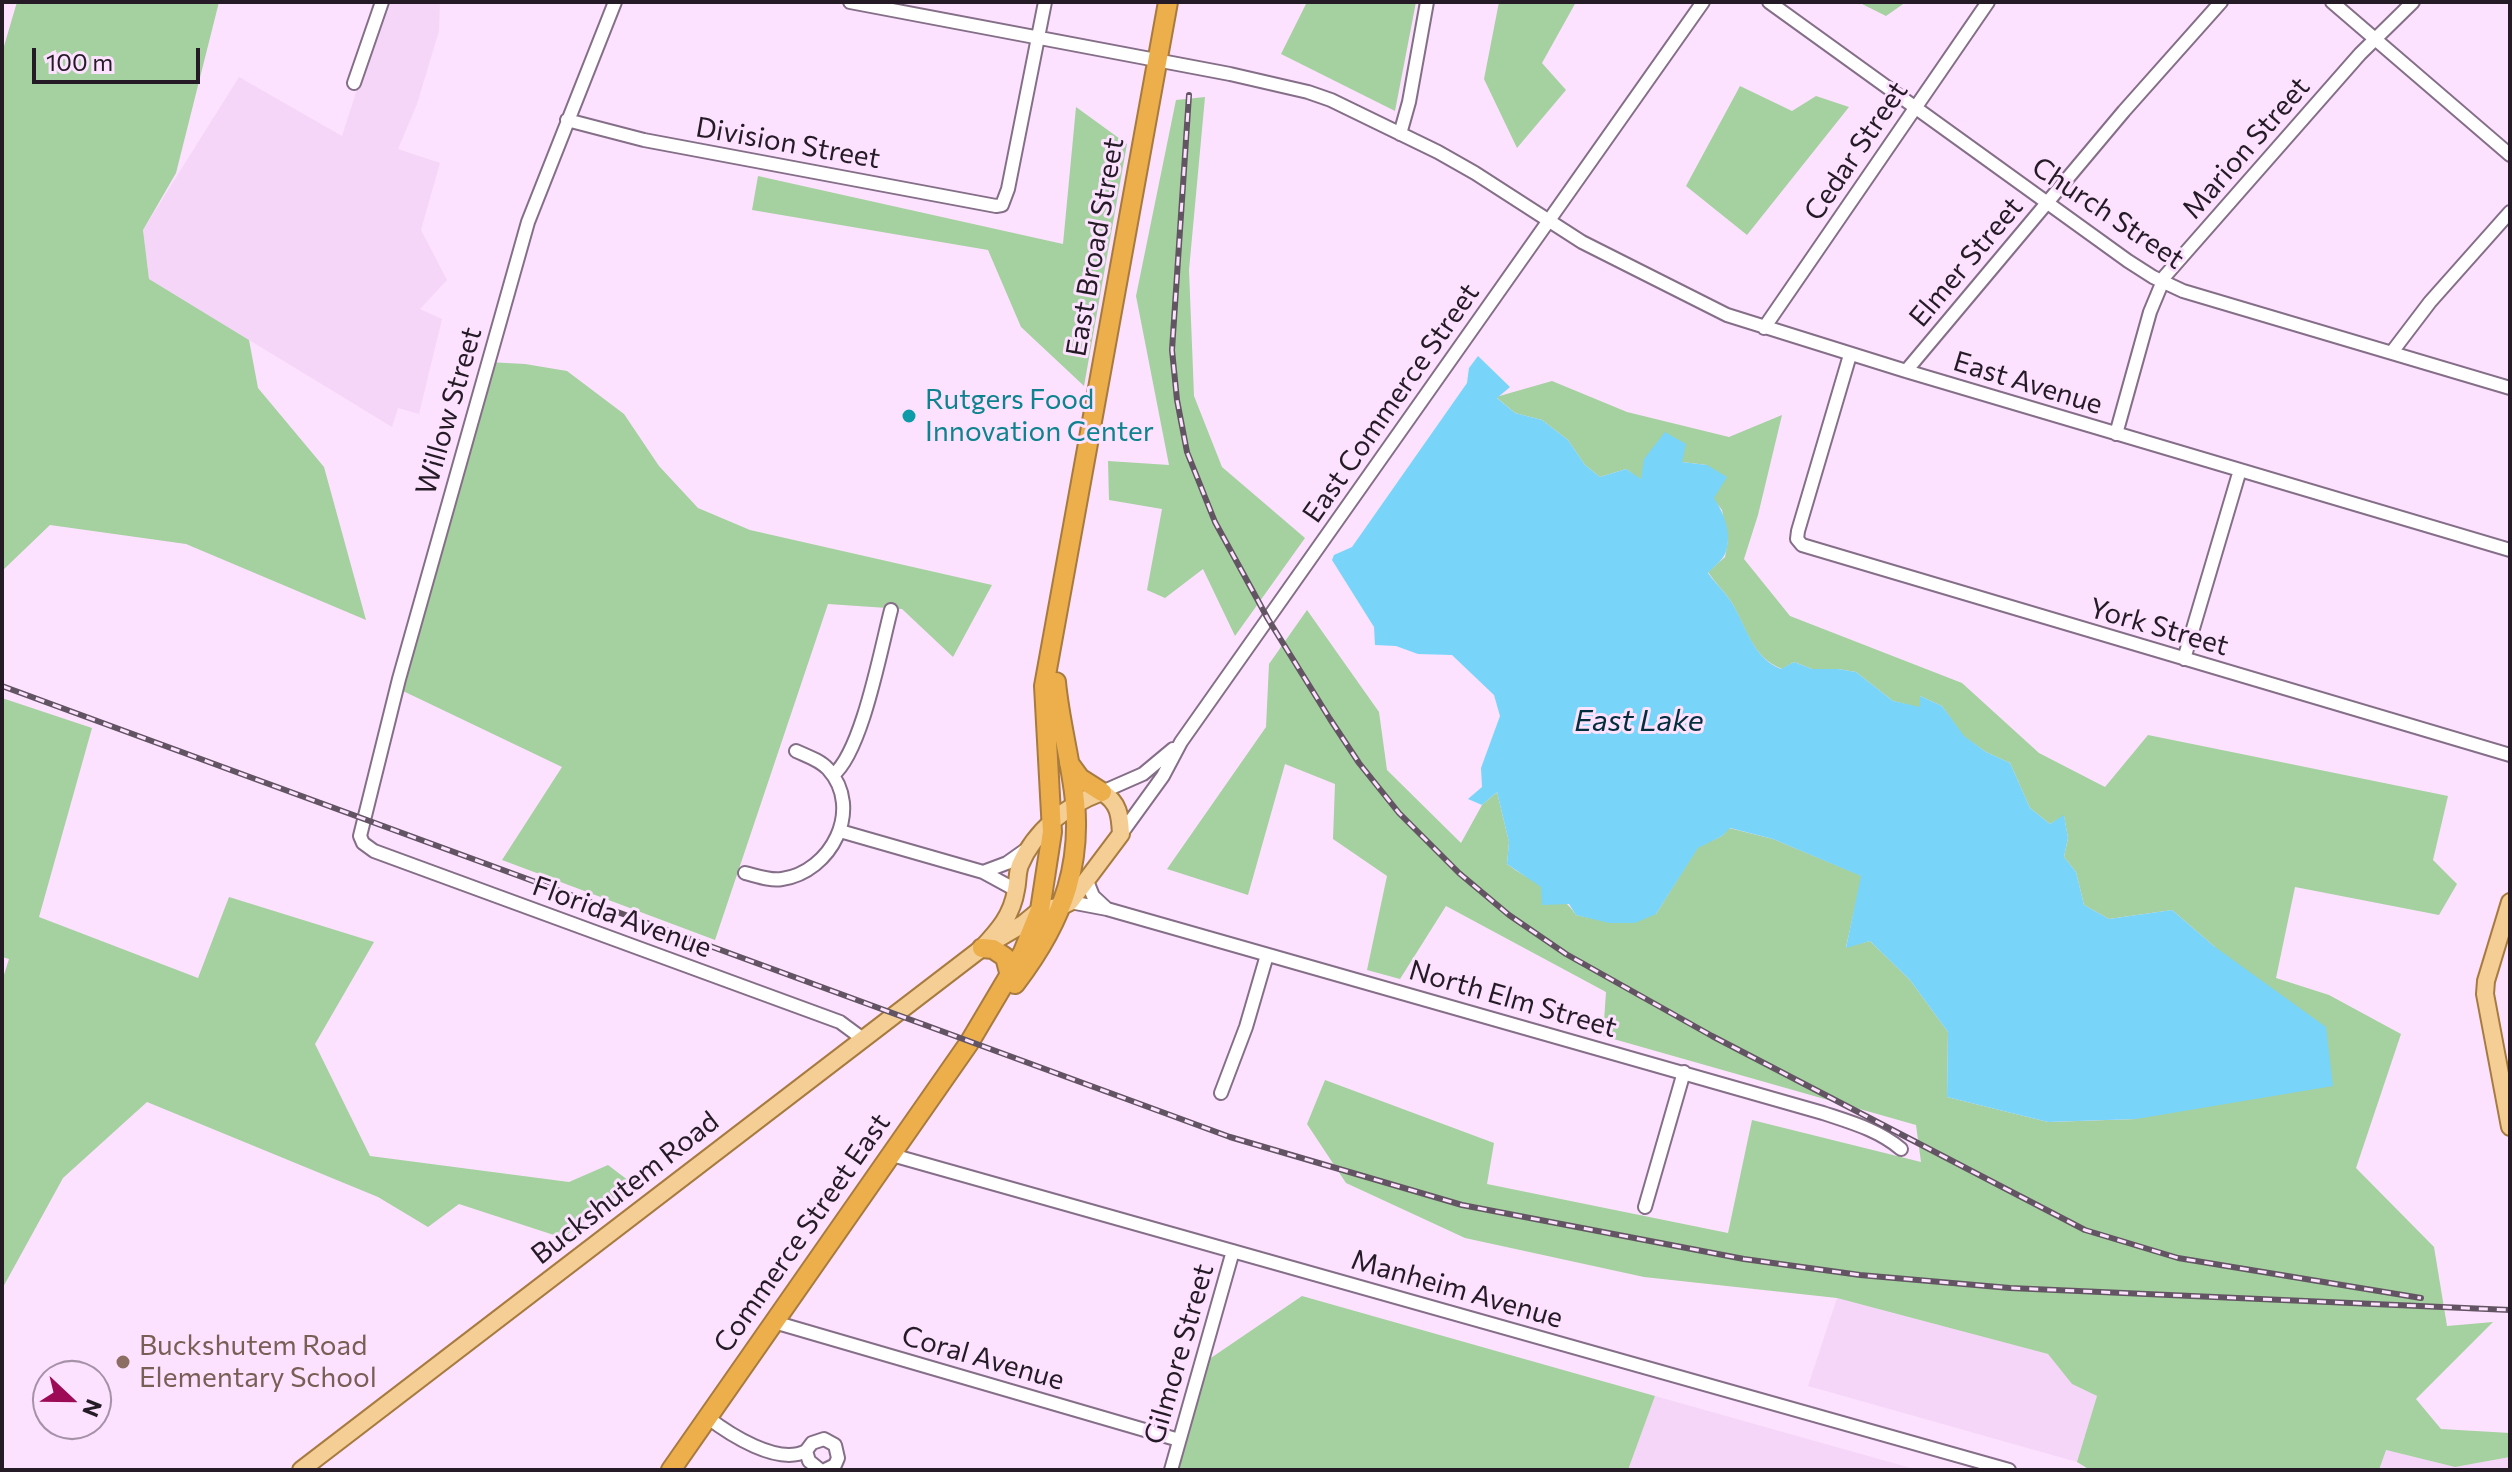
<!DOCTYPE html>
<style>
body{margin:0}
#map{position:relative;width:2512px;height:1472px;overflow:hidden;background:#fce2ff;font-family:Commissioner,sans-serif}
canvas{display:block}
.frame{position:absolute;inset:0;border:4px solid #251b26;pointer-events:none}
.north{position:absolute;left:32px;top:1360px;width:80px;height:80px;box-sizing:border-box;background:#fce2ff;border:2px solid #a692a8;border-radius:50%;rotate:112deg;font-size:22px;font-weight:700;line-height:32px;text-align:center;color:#251b26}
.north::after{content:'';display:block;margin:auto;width:28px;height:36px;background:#9d0b57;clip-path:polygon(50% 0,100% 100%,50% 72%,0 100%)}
.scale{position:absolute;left:32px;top:48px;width:168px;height:36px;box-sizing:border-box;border:4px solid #251b26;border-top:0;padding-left:10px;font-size:24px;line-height:28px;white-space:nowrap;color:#251b26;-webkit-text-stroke:6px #fce2ff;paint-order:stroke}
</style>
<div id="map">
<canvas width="2512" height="1472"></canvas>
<div class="frame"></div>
<div class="north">N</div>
<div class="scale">100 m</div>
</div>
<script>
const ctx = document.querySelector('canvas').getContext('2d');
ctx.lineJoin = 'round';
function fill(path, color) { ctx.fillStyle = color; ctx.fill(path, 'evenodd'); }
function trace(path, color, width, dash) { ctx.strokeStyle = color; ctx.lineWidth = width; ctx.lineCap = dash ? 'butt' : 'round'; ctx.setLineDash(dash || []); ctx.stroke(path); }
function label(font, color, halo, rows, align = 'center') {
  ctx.font = font + ' Commissioner,sans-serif'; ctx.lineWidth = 6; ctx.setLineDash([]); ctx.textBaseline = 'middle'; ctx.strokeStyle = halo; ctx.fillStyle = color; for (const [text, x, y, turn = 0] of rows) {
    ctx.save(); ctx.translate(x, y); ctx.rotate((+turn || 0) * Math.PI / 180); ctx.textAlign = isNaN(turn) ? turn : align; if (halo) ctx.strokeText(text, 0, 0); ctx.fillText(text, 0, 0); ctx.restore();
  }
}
fill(new Path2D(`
 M385,2H440L439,31L417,104L398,149L440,163L421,230L447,280L420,309L442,319L419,414L398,408L392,427L149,279L143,230L239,77L342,136Z
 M1837,1298L2048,1354L2072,1384L2097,1396L2077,1462L1808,1386Z
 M1655,1396L1918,1470H1628Z
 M2385,1450L2455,1467L2510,1457V1470H2379Z`), '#f5d6f9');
fill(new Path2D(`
 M17,2H219L176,173L143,230L149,279L249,340L258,388L324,467L366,620L186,544L50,525L2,571V53Z
 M1307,2H1416L1395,111L1281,54Z
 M1499,2H1576L1542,63L1566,90L1517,148L1484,79Z
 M1858,2H1906L1886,16Z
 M1740,86L1792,111L1816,96L1849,107L1747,235L1686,186Z
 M1205,97L1189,270L1194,396L1222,467L1305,538L1235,636L1203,569L1165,598L1147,590L1162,509L1109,500L1108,461L1169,465L1136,296L1176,100Z
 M1076,107L1127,144L1084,386L1021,327L988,250L752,210L758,176L1063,244Z
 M488,362L525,364L567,371L624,414L659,466L698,508L750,530L992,585L953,657L902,609L828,604L715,940L502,860L562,767L403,691Z
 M1552,381L1627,412L1729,437L1782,415L1758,515L1744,559L1790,616L1962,683L2039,753L2105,787L2148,735L2448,796L2433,860L2457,884L2439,915L2295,887L2276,978L2329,995L2401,1034L2356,1168L2434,1247L2447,1326L2493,1322L2416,1399L2441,1429L2510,1433V1457L2455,1467L2386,1450L2379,1470H2090L2077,1462L2097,1396L2072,1384L2048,1354L1837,1298L1644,1277L1465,1238L1346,1183L1307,1124L1325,1080L1494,1143L1487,1184L1728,1233L1752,1120L1921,1162L1916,1125L1603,1036L1606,992L1446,906L1400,979L1367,970L1387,876L1333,839L1335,784L1285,764L1248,895L1167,869L1266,727L1269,664L1307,610L1379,712L1387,770L1461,843L1482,805L1497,792L1509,842L1507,864C1529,881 1562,892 1576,915L1609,922L1656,914L1698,847L1722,836L1729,828L1773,839L1862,876L1846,947L1870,941L1910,980L1948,1032L1947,1097L2048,1122L2136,1119L2215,947L2172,910L2109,919L2084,905L2076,872L2064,857L2068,838L2064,816L2050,824L2030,808L2010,763L1986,752L1963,736L1942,706L1920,696V708L1893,701L1856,672L1838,669H1812L1794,662L1782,669C1752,657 1747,629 1732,603C1726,593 1715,583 1708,572L1725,557L1728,541L1722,510L1713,498L1707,465L1682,462L1641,480L1626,469L1600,477L1585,465L1568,440L1542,420L1515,413L1496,397Z
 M2,698L92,728L39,917L198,978L229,897L374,942L315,1044L370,1156L569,1182L608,1165L633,1184L563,1238L459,1204L428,1227L378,1197L147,1102L63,1178L2,1289V981L9,959L2,957Z
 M1302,1296L1655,1396L1628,1470H1172L1202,1364Z`), '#a5d09f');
fill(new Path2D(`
 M1478,356L1510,387L1497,398L1515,413L1542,420L1568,440L1585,465L1600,477L1626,469L1641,479L1644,459L1665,432L1686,444L1682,462L1707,465L1727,477L1714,498C1724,513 1733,536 1725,554C1722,561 1713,567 1708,573C1715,583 1726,593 1732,603C1747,628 1753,658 1781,669L1794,662L1812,669H1838L1856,672L1893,701L1920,707V696L1942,706L1964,736L1986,752L2010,763L2030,808L2050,824L2064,815L2068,838L2064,857L2076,872L2084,905L2109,919L2172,910L2215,947L2326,1027L2333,1086L2136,1119L2048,1122L1947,1097L1948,1032L1910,980L1870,941L1846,948L1861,876L1773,839L1730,828L1722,836L1698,848L1656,914L1635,923H1609L1576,915L1569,904L1542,905L1541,887L1507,864L1509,842L1497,792L1482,805L1468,799L1482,787L1481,768L1500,716L1494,695L1452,655L1418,654L1396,646L1375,645L1374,627L1332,560L1334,555L1352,547L1467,383L1469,368Z`), '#79d4f9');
const minor = new Path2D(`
 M615,2L528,222L399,679L360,836L363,843L374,851L840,1022L863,1039
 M850,2L1230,74L1308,92L1331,100L1438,152L1475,173L1582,242L1727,315L1906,371L2510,550
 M1769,2L2128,261L2153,277L2183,291L2510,388
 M2332,2L2510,155
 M354,83L382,2
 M567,120L644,140L996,206L1002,205L1008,189L1045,2
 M1400,134L1409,102L1427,2
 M1764,328L1988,2
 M2392,352L2430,302L2510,212
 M1850,355L1798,531L1797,539L1802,545L2510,755
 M1906,371L2124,111L2221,2
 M2116,434L2150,312L2165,276L2360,54L2413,2
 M2184,659L2240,470
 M833,775C862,752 881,648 891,610
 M1102,792L1143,774L1173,749
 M840,831L983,872L1016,890
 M1121,834L1163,776L1181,742L1703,2
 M983,872L1007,863L1024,851
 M745,873C757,876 770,881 782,879C831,872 864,809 828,769C820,760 807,756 796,751
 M1087,881L1093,896L1107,909
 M1070,902L1107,909L1823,1113C1850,1122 1879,1130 1901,1149
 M1221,1093L1246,1027L1267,955
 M892,1155L2009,1470
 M1645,1207L1684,1072
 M774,1322L1179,1440
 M707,1417C729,1434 778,1466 806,1451
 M820,1470L809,1461L806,1451L812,1443L824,1439L835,1445L838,1458L835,1465L825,1470
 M1171,1470L1233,1251`);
const major = new Path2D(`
 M2510,902L2486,981L2485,994L2510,1127
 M301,1470L982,948L1023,924L1040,910L1062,906L1070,902L1121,834C1120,815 1119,803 1102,792C1067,805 1035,830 1020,865C1017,873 1018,881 1016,890C1012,915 999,930 982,948`);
const highway = new Path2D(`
 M1069,763L1080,778L1102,792
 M982,948L993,949L1005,957L1010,976
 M1015,984C1064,920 1086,860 1072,779C1067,746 1059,715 1056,682
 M671,1470L969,1043L1023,952L1040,910L1052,832L1044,686L1168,2`);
trace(minor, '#856f88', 16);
trace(major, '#a77b3f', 20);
trace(highway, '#a77b3f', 22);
trace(minor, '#fff', 12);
trace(major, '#f4ce94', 16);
trace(highway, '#edae4c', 18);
const rail = new Path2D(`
 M1189,95L1172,350L1177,400L1187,452L1215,522L1268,619L1330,719L1359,763L1399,813L1459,873L1509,915L1566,954L1712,1036L2085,1230L2178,1258L2421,1298
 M2,686L1230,1137L1462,1205L1744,1259L1860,1275L2010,1288L2510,1310`);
trace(rail, '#635464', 6);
trace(rail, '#fce2ff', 3, [9]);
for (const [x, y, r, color] of [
 [909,416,8,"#0f9aa8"],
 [123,1362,8,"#8d6e63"]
]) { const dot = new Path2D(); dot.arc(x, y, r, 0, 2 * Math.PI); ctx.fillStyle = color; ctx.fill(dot); trace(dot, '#fce2ff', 3); }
label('28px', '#251b26', '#fce2ff', [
 ["Division Street",788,143,10],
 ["Marion Street",2246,148,-49],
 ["Cedar Street",1856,151,-56],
 ["Church Street",2108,213,34],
 ["East Broad Street",1095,247,-80],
 ["Elmer Street",1966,262,-50],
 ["East Avenue",2028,383,17],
 ["East Commerce Street",1391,403,-55],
 ["Willow Street",449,411,-74],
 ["York Street",2159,627,16],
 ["Florida Avenue",622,917,20],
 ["North Elm Street",1513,999,16],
 ["Buckshutem Road",625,1188,-38],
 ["Commerce Street East",802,1233,-55],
 ["Manheim Avenue",1457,1289,16],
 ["Gilmore Street",1179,1354,-74],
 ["Coral Avenue",983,1358,16]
]);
label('28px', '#0d838f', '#fce2ff', [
 ["Rutgers Food",925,400],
 ["Innovation Center",925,432]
], 'left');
label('28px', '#785e54', '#fce2ff', [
 ["Buckshutem Road",139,1346],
 ["Elementary School",139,1378]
], 'left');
label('italic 30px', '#022e3d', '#fce2ff', [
 ["East Lake",1639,721]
]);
</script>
